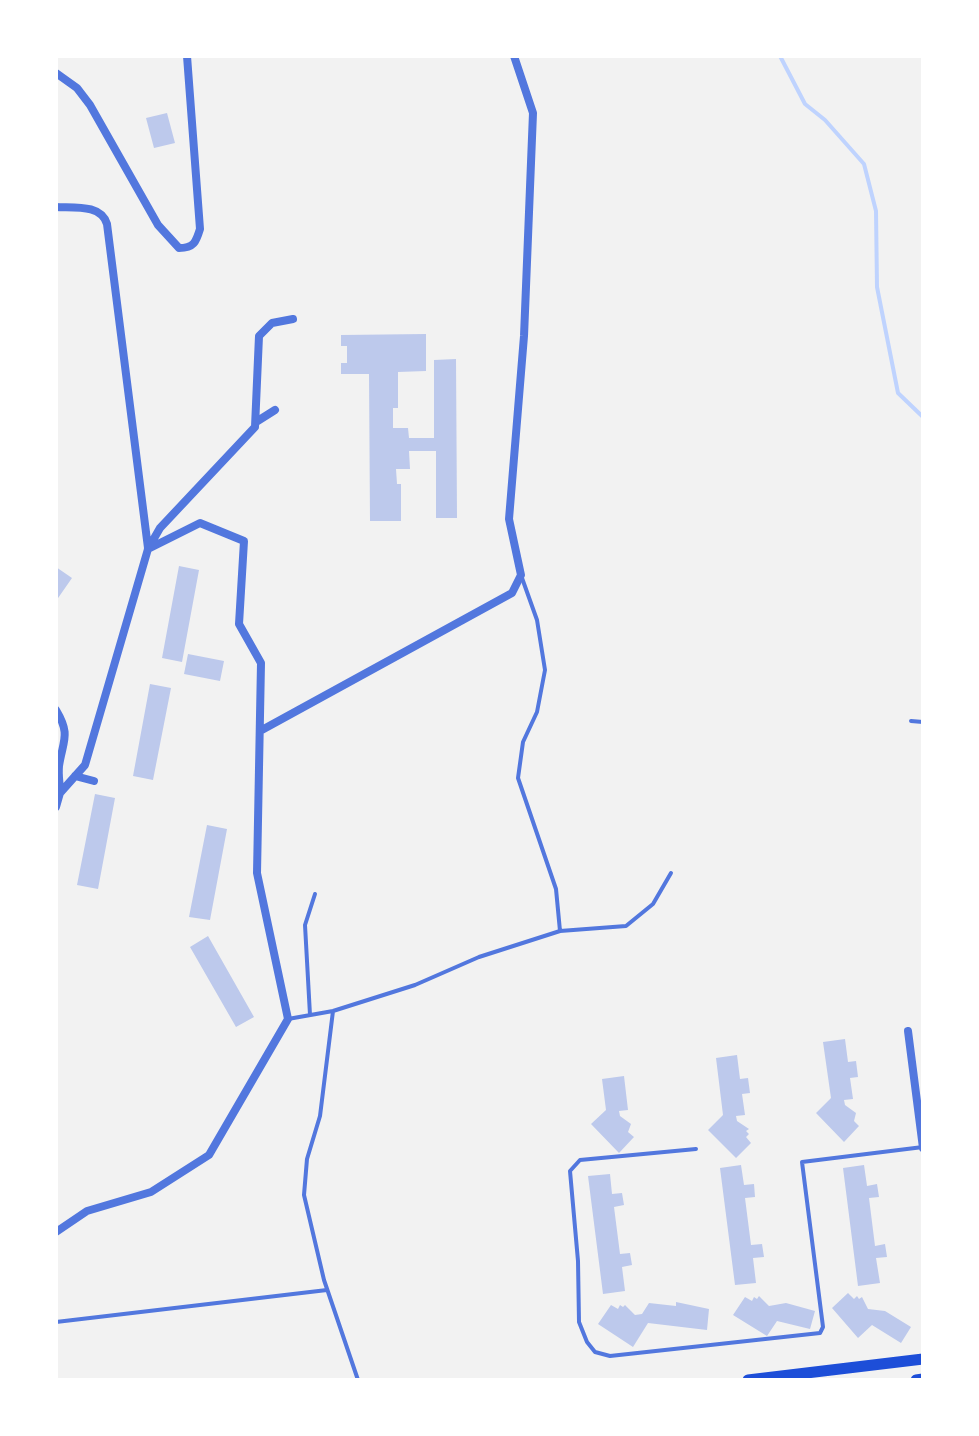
<!DOCTYPE html>
<style>
body{margin:0}
#map{position:relative;width:979px;height:1436px;overflow:hidden;background:#f2f2f2;font-family:"Roboto Condensed",sans-serif}
canvas{display:block}
.frame{position:absolute;inset:0;border:58px solid #fff;pointer-events:none}
</style>
<div id="map">
<canvas width="979" height="1436"></canvas>
<div class="frame"></div>
</div>
<script>
const ctx = document.querySelector('canvas').getContext('2d');
ctx.lineJoin = 'round';
function trace(path, color, width, dash) { ctx.strokeStyle = color; ctx.lineWidth = width; ctx.lineCap = dash ? 'butt' : 'round'; ctx.setLineDash(dash || []); ctx.stroke(path); }
function fill(path, color) { ctx.fillStyle = color; ctx.fill(path, 'evenodd'); }
trace(new Path2D(`
 M780,56L805,104L825,120L864,164L876,211L877,287L898,393L923,417`), '#bfd3fe', 4);
fill(new Path2D(`
 M167,113L175,143L154,148L146,118Z
 M426,334V371L398,372V408H393V428H408L409,438H434V360L456,359L457,518H436V451H409L410,469H396L397,484H401V521H370L369,374H341V363H347V346H341V335Z
 M179,566L199,570L182,662L162,658Z
 M56,567L72,578L56,601Z
 M188,654L224,661L220,681L184,674Z
 M150,684L171,688L153,780L133,776Z
 M95,794L115,798L98,889L77,885Z
 M207,825L227,829L210,920L189,917Z
 M208,936L254,1017L236,1027L190,947Z
 M845,1039L848,1062L856,1061L858,1077L850,1078L853,1099L844,1100L845,1105L856,1113L854,1121L859,1126L844,1142L816,1113L831,1098L823,1042Z
 M737,1055L740,1079L748,1078L750,1093L742,1094L745,1115L736,1116L737,1121L749,1129L746,1131L749,1134L746,1137L751,1143L736,1158L708,1130L723,1115L716,1058Z
 M624,1076L628,1110L619,1111L620,1116L631,1124L628,1132L634,1137L619,1153L591,1124L606,1110L602,1079Z
 M741,1165L744,1185L754,1184L755,1197L745,1198L751,1245L762,1244L764,1257L753,1258L756,1283L735,1285L720,1168Z
 M864,1165L867,1186L877,1184L879,1197L869,1198L875,1246L885,1244L887,1257L876,1258L880,1283L858,1286L843,1168Z
 M610,1174L612,1194L622,1193L624,1205L614,1207L620,1254L630,1253L632,1265L622,1267L625,1291L603,1294L588,1176Z
 M848,1293L854,1299L857,1296L859,1299L862,1297L868,1309L885,1311L911,1327L901,1343L872,1325L858,1338L832,1308Z
 M759,1296L769,1306L786,1303L815,1311L810,1329L777,1321L767,1336L733,1315L745,1297L752,1301L754,1297L757,1299Z
 M676,1302L709,1309L707,1330L648,1323L633,1347L598,1324L611,1305L618,1309L620,1305L623,1307L625,1305L635,1315L642,1314L649,1303L676,1306Z`), '#bdc9ec');
trace(new Path2D(`
 M522,578L537,620L545,670L537,712L523,742L518,778L556,889L560,931
 M911,721L923,722
 M333,1011L320,1116L307,1159L304,1195L324,1280L358,1380
 M310,1015L305,925L315,894
 M288,1019L333,1011L415,985L479,957L560,931L626,926L653,904L671,873
 M696,1149L580,1160L570,1171L578,1261L579,1322L587,1342L595,1352L610,1356L820,1333L823,1327L822,1319L802,1162L923,1147
 M56,1322L327,1290`), '#5277de', 4);
trace(new Path2D(`
 M56,73L77,88L90,105L158,225L179,248C194,248 196,242 200,229L187,56
 M56,207C74,208 101,204 107,224L148,548
 M256,422L275,410
 M56,710C71,735 63,740 59,766C58,775 60,784 60,793
 M260,731L512,593L521,575L509,519L524,336L533,113L514,56
 M75,776L94,781
 M56,807L60,793L85,765L148,549L160,528L255,427L259,336L272,323L293,319
 M908,1031L923,1148
 M56,1232L87,1211L151,1192L209,1155L288,1019L257,873L261,663L239,624L244,541L200,523L148,549`), '#5277de', 8);
trace(new Path2D(`
 M748,1380L923,1359
 M916,1380L923,1379`), '#1d4ed8', 11);
</script>
